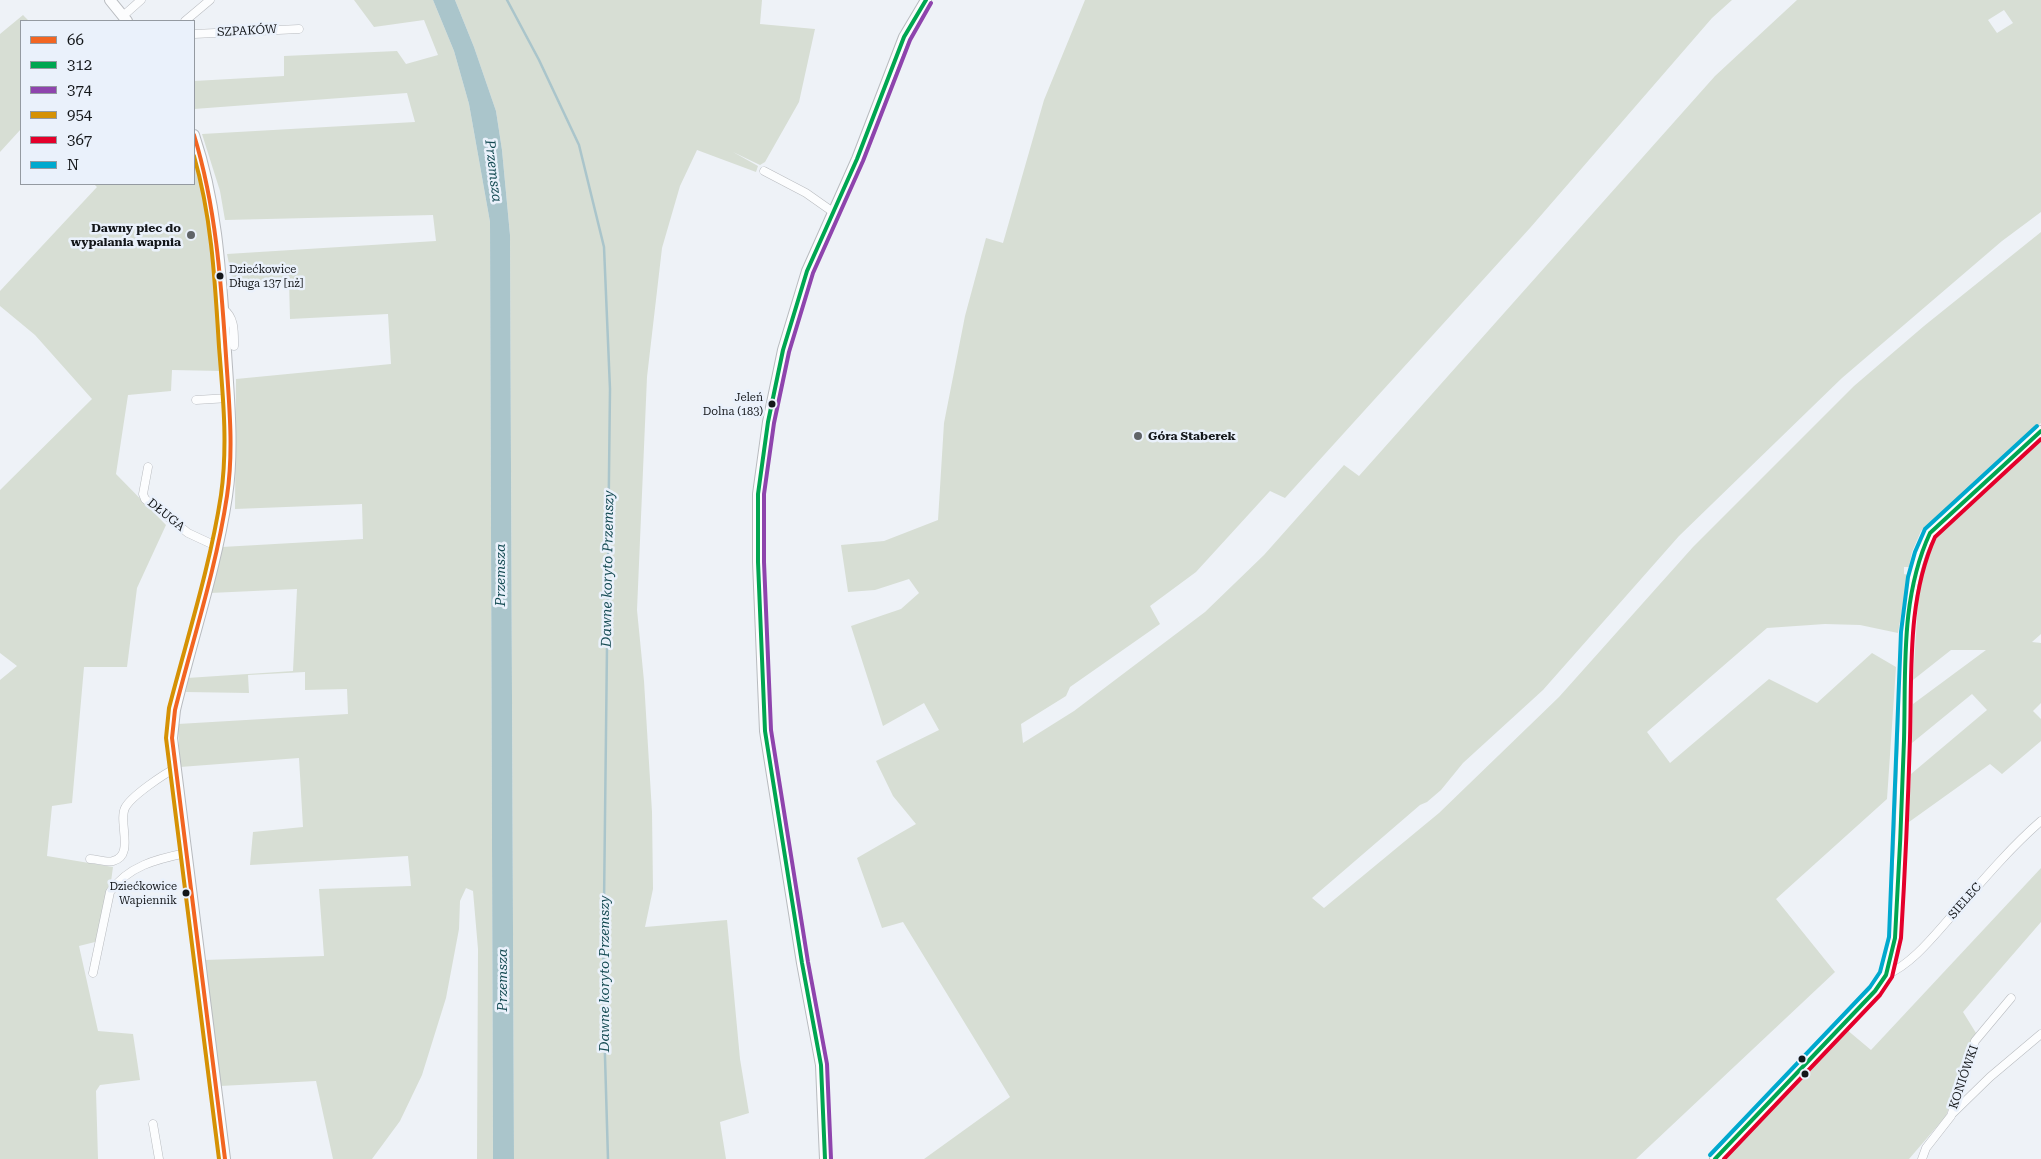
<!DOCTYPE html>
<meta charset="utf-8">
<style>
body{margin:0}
#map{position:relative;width:2041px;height:1159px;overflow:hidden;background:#eef2f7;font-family:"Roboto Serif",serif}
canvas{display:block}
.legend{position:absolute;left:20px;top:20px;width:175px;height:165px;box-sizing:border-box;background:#eaf1fb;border:1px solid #949aa1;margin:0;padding:6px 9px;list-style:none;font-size:15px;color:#14171a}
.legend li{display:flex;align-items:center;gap:10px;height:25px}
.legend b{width:25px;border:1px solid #949aa1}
</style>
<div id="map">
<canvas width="2041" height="1159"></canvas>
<ul class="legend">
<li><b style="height:6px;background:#f26522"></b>66</li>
<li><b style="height:6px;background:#00a651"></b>312</li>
<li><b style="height:6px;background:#8e44ad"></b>374</li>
<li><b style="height:6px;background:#d59104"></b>954</li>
<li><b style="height:6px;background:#e4002b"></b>367</li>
<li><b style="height:6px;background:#00a9ce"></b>N</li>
</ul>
</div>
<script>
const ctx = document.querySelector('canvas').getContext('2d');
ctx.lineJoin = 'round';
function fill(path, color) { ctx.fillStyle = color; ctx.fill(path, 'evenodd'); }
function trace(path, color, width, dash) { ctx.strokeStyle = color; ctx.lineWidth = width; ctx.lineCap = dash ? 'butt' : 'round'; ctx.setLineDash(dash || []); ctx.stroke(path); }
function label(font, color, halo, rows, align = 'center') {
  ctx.font = font + ' "Roboto Serif",serif'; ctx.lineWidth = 5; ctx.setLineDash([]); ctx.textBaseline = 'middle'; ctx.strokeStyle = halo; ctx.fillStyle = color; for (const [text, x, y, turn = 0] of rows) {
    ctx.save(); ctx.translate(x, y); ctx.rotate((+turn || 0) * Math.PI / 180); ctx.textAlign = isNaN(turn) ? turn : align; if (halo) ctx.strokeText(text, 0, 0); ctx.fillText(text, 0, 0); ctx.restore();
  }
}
fill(new Path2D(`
 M354,0H433L454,51L469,104L490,222L493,1159H477L478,949L473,891L466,888L460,901L459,929L446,998L422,1075L400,1121L372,1159H333L316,1081L220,1086L204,960L324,956L319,889L411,886L408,856L250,865L253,832L303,827L299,758L180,767L178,724L348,714L347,689L305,690V672L248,675L249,693L186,692L187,678L293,671L297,589L210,593L222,547L363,539L362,504L235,509L236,379L391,364L388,314L290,319L289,281L233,283L227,254L436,241L433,215L225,220L220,191L202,134L415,122L407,93L194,109V81L284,76V56L397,51L406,64L438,55L424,20L374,27Z
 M455,0H762L760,24L815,29L799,102L765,162L760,165L733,152L758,166L756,172L697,150L680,186L662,248L647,377L637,610L644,681L652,812L653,889L645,927L727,920L740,1059L749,1113L720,1122L726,1159H514L510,235L502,150L496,111L474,47Z
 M1085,0H1732L1712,18L1530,228L1285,498L1270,491L1196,572L1150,606L1160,624L1070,687L1066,696L1021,724L1023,743L1074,711L1205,612L1264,555L1344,465L1359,476L1715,76L1797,0H2041V212L2002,241L1842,378L1679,536L1543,690L1463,763L1441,790L1427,802L1420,805L1312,898L1324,908L1439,813L1559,697L1693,547L1854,386L1924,326L2041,232V423L1921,531L1912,552L1909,567H1904V574L1908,575L1898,633L1860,625L1825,624L1767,628L1647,732L1670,763L1769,679L1817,703L1872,653L1896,667L1887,799L1776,899L1835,972L1636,1159H924L1010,1097L903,922L882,928L857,858L916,824L893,796L876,761L939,730L924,703L883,726L851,626L901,609L919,593L909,579L875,590L848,592L841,545L884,541L938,520L944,423L965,316L986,238L1003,243L1044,100ZM2004,10L2013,23L1997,33L1988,20Z
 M23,15L29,21H21V129L0,152V34Z
 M194,163L206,198L218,310L221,371L172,370L171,391L128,395L116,474L166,525L137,588L127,667H84L72,803L52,806L47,856L113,867L103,940L79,946L98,1031L133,1034L140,1080L100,1085L96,1091L98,1159H0V680L17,666L0,653V490L92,399L35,335L0,306V291L97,187L94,184H194Z
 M2041,438V634L2032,642L2041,643V703L2033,711L2041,719V741L2002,774L1990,764L1909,822L1911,774L1987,710L1972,694L1912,743L1913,704L1986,650H1951L1913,680L1920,573L1927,551L1946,524Z
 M2041,868V922L1963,1012L1976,1033L1946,1116L1909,1159H1722L1846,1029L1871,1050Z`), '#d7ded4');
fill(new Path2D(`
 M433,0H455L474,47L496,111L502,150L510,235L514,1159H493V1154L490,222L469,104L454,51Z`), '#aac5cb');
trace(new Path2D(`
 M507,0L539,60L579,145L604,247L610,389L603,989L608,1159`), '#aac5cb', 2.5);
const minor = new Path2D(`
 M123,16L141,0
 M185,21L210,0
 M194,34L299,29
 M764,171L806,193L833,212
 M223,309C235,317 234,332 234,346
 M196,400L229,398
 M148,467L143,494L145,499L188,533L216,546
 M90,859C96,859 107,863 113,861C135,856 118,822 125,808C131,796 164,774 176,768
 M93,973L110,892C128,866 157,859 186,853
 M1886,975C1913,964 1936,933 1956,911C1983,880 2010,848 2041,821
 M1952,1114L1990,1077L2041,1034
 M153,1124L159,1159
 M1922,1159L1926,1148L1951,1116L1975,1041L2011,998`);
const tertiary = new Path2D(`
 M110,0L127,21
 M194,135C218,206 221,279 226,352C229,399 234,450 227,496C216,569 192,639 175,710L172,738L225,1159
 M825,1159L821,1065L802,963L765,731L758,562V494L768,422L783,350L807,271L857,159L904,37L926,0
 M1715,1159L1875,991L1886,975L1895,938C1899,871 1902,804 1904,738C1906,680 1901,582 1930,533L2041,431`);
trace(minor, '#b8bbbf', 9);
trace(tertiary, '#b8bbbf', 12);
trace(minor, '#fcfdfe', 8);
trace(tertiary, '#fcfdfe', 10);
trace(new Path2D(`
 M194,135C216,207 221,281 226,356C229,403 234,450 227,496C216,569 193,639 175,710L172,738L225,1159`), '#f26522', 4);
trace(new Path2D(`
 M825,1159L821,1065L802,963L765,731L758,562V494L768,422L783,350L807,271L857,159L904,37L926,0
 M1715,1159L1875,991L1886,975L1895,938C1899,872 1902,806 1904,740C1906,670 1900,598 1930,533L2041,431`), '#00a651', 4);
trace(new Path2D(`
 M831,1159L827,1064L808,962L771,730L764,562V494L774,423L789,352L813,273L863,161L910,40L931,3`), '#8e44ad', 4);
trace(new Path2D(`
 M194,156C212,218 215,283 219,347C223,396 228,446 221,495C210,567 187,638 169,708L166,738L219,1159`), '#d59104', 4);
trace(new Path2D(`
 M1724,1159L1880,995L1892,977L1901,938C1905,872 1908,805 1910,738C1912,671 1907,599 1935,537L2041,439`), '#e4002b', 4);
trace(new Path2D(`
 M1710,1155L1870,987L1880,972L1889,937L1901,632L1908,577L1915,552L1925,529L2037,426`), '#00a9ce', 4);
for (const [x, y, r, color] of [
 [191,235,5,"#606467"],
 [220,276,4.5,"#14171a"],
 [772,404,4.5,"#14171a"],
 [1138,436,5,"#606467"],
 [186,893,4.5,"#14171a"],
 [1802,1059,4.5,"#14171a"],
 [1805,1074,4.5,"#14171a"]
]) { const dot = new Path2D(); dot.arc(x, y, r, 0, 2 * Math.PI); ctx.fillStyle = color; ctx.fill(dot); trace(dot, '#eaf1fb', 2); }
label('11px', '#14171a', '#eaf1fb', [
 ["Dziećkowice",229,270,"left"],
 ["Długa 137 [nż]",229,284,"left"],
 ["Jeleń",763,398],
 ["Dolna (183)",763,412],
 ["Dziećkowice",177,887],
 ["Wapiennik",177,901]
], 'right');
label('12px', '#14171a', '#eaf1fb', [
 ["SZPAKÓW",247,31,-3],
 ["DŁUGA",166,515,39],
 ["SIELEC",1965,901,-49],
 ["KONIÓWKI",1964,1077,-71]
]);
label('bold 12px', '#14171a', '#eaf1fb', [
 ["Dawny piec do",181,228],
 ["wypalania wapnia",181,242],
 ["Góra Staberek",1148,436,"left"]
], 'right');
label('italic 14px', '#154b53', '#eaf1fb', [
 ["Przemsza",493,171,83],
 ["Dawne koryto Przemszy",608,569,-89],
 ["Przemsza",501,575,-90],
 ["Dawne koryto Przemszy",605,974,-90],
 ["Przemsza",503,980,-90]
]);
</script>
